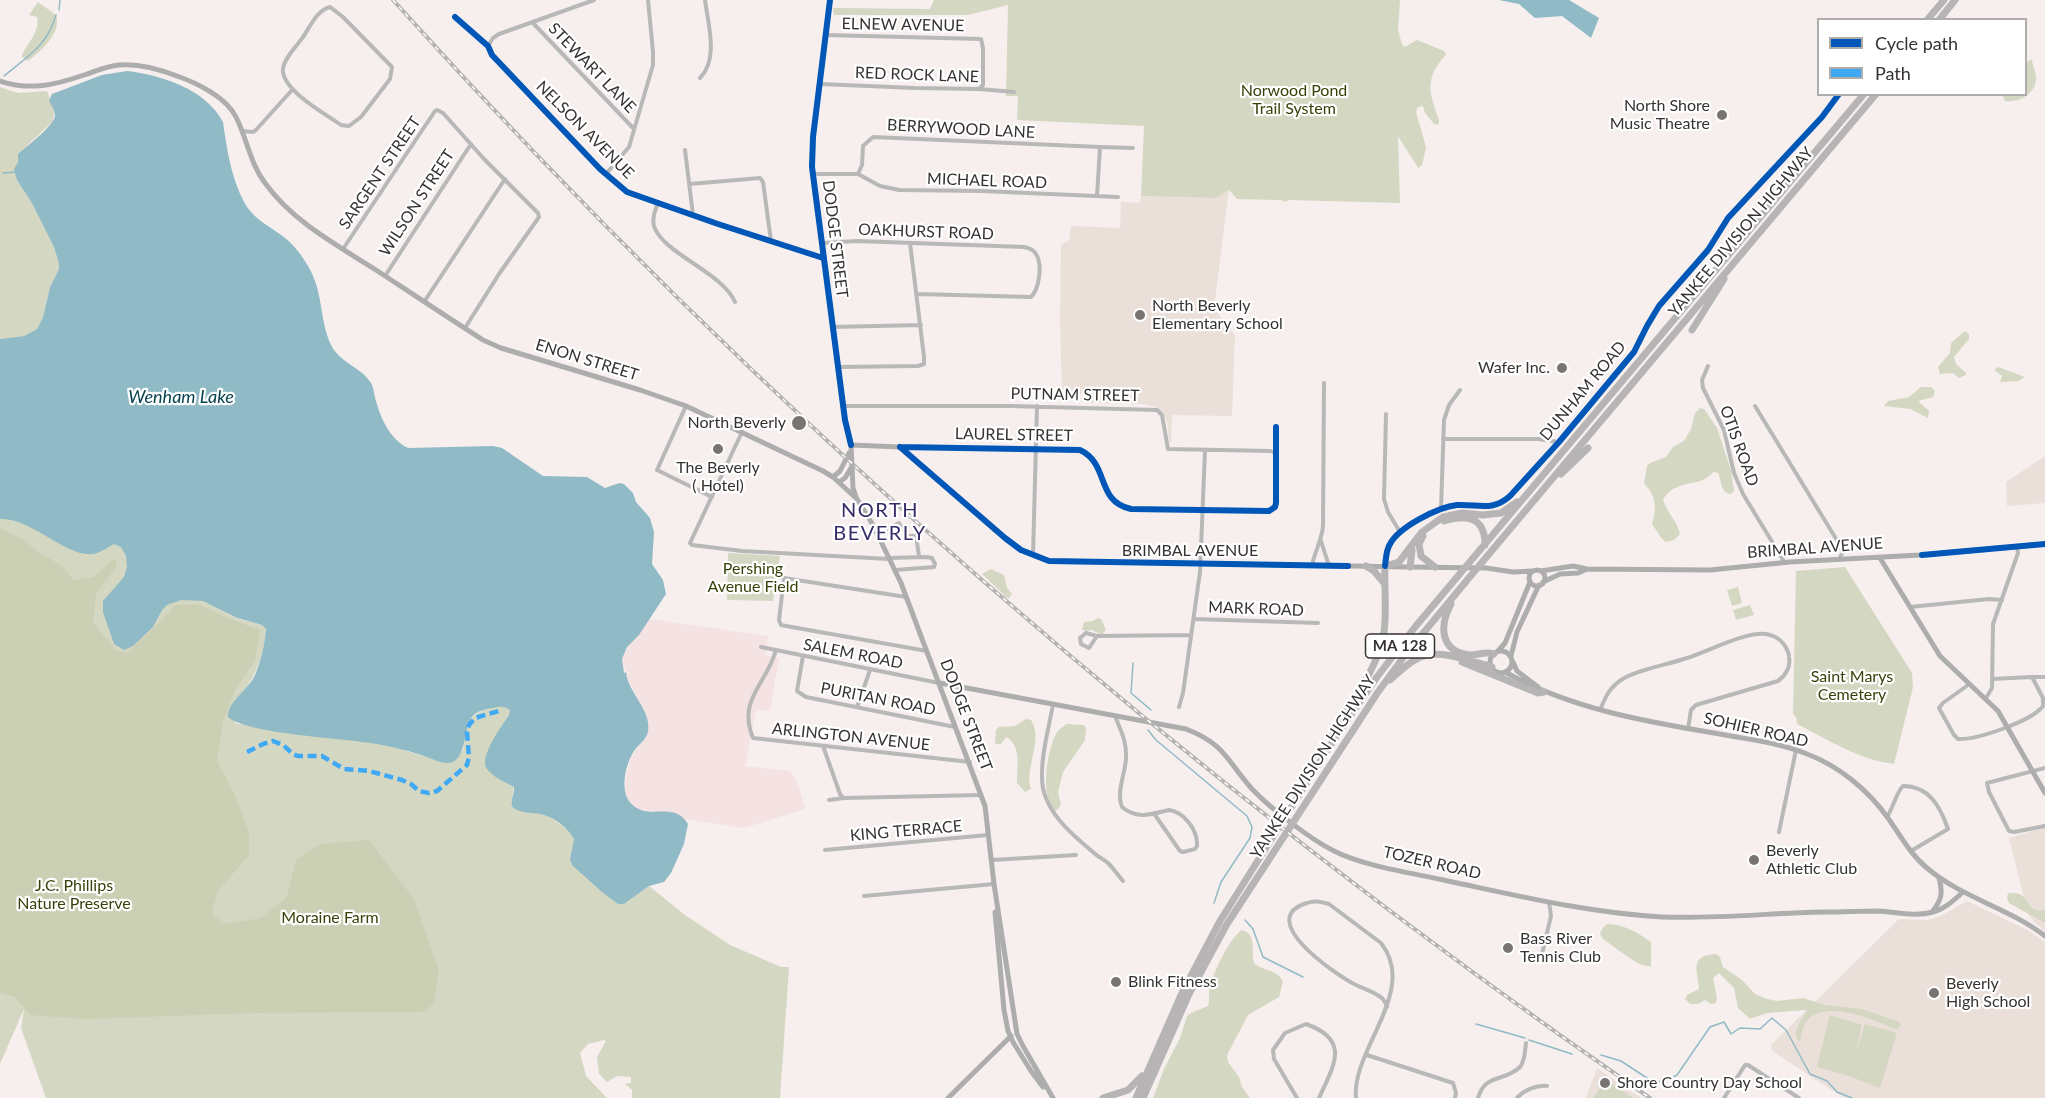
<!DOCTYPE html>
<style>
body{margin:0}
#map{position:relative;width:2045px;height:1098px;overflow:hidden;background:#f6efee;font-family:Lato,sans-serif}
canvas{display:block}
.legend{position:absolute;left:1817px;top:18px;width:210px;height:78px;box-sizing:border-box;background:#fff;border:2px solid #afadac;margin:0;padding:8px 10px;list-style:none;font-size:18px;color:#363230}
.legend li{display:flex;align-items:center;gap:12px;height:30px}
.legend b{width:30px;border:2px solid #afadac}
</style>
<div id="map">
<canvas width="2045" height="1098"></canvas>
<ul class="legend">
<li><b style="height:8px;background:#0057b8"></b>Cycle path</li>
<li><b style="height:8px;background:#3fa9f5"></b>Path</li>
</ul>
</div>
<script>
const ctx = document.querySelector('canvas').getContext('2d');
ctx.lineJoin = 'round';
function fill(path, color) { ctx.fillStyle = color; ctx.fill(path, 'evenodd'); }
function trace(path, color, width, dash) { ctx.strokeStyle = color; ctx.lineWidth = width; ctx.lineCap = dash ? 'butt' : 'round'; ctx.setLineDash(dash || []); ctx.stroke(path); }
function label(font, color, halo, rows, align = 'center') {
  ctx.font = font + ' Lato,sans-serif'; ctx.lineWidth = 4.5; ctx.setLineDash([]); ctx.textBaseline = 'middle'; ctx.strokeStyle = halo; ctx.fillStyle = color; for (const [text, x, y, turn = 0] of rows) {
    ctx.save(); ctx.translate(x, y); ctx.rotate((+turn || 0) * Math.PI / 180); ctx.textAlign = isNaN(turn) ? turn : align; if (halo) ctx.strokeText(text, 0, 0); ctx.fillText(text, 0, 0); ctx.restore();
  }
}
fill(new Path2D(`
 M650,619L768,636L765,655L779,658L770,711L756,710L745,766L790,771L798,784L805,809L744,828L671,817L654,811H645L634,807L625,797L624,785L631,756L647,736L637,697L627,678L622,659L629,644Z`), '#f5e2e3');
fill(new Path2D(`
 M1229,190L1214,308L1235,335L1232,416L1172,415L1171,444L1169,441L1167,420L1162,413L1155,407L1144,404L1091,403L1087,394L1062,393L1060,323L1061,245L1069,240L1071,226L1120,228L1121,202L1140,203L1141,196L1216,198Z
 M2045,456V503L2007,506L2006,482Z
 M2045,827V931L2034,922L2028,914L2009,838Z
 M1967,901L2029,931L2045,942V1098H1844L1772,1051L1771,1045L1899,919L1928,920L1941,916Z
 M1597,1068L1641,1098H1586Z`), '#ebdfda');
fill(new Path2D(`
 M934,0H1400L1398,29L1402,45L1405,47L1417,40L1444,51L1446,55C1424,78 1429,93 1439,120V124L1435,125L1425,113L1423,106L1418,107L1416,112L1426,147L1422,165L1418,168L1398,136L1400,203L1289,200L1285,202L1281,200L1237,199L1229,190L1216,198L1141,196L1144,126L1017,120L1018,96H1006L1008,5L968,15H834L833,8L930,9Z
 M38,2L56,15C62,33 41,51 28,61L22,57V55C27,44 41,30 37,17L29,15Z
 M2032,59C2032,65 2036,72 2036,78C2036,94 2019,103 2005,101L2002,95L2026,94V63Z
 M0,87L18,93L47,91L55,112L52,122L18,154L17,180L33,203L54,247L59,264V269L50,287L43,317L37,329L24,336L0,339Z
 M1965,331L1969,334V339L1954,357L1956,364L1966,373V375L1959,378L1953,373L1940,374L1938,367L1950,353L1951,343Z
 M1998,367L2025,377L2018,381L2000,382L2002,376L1994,370Z
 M1921,387H1931L1935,391L1933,397L1918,401L1929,411L1928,418L1910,409L1884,406L1888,401L1909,397Z
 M1700,408L1704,409L1717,428L1731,470L1734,491L1731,494C1720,493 1722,481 1718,473L1714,472C1709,476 1703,481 1697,482C1685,484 1669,487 1663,500C1667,513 1677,520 1680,534L1674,540L1666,542L1662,539L1652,524C1657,510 1656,494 1644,484L1647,466L1650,463L1666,457L1673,447L1684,441L1691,429L1695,413Z
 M0,517L117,533L149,607L193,595L238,619L262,625L266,629C264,656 255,681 235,700V723C277,733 320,734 363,741C392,746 420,755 448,763L463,750C466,727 466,714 491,708C498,706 504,706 510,710L509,715L487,751L494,775L514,787L511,803L518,810L547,815L571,832L574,839L570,859L624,904L649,886L685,915L730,945L781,967H789L780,1098H632V1090L625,1084L631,1083V1077L617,1076L607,1082L599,1074L597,1057L606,1041L604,1040L588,1044L580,1053L586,1076L607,1098H46L21,1028L24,1009L0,1064Z
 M728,553L780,556L773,601L727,600Z
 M1845,567L1912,673L1913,687L1894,764C1859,760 1829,740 1797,724L1796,717L1793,714L1796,571Z
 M991,569L1004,575L1007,588L1012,594L1009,598L1005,597L1002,593L982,574Z
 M1738,587L1742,603L1732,606L1727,590Z
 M1750,605L1754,615L1736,620L1733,610Z
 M1098,618L1101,619L1106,630L1102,635L1092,630L1084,631L1082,629L1084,622L1093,621Z
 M1026,719L1031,720C1044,741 1024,767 1031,789L1025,792L1017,783C1017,767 1022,746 1006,737L1001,744H995L996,730L999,727L1015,726Z
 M1067,724L1084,725L1086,728L1085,740L1063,772L1058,792L1061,805L1056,811C1039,799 1047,750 1056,734C1059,729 1062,727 1067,724Z
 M2008,893C2011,893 2015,893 2019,894C2031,899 2026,913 2045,910V923L2009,903L2007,898Z
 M1607,924C1623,924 1639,933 1651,942V966C1640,969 1614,946 1603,939L1600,933L1603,928Z
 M1242,930C1257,934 1251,951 1254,963C1263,972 1277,968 1283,982L1279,997L1248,1015L1227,1055L1228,1062L1239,1077L1242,1087L1250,1098H1153L1164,1069L1180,1038L1187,1016L1191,1013L1208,1006C1210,1000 1208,994 1210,987C1213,973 1230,937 1242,930Z
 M1716,954L1720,957L1723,967L1742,980L1755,994L1767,999L1777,1001L1803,998L1825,1005L1862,1009L1899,1022L1901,1026L1897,1029L1892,1028C1866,1016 1804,992 1801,1039L1799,1041C1791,1031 1802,1020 1807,1010L1767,1013L1750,1019L1738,1008L1734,988L1719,973L1713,978L1717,998L1716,1003L1711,1004L1705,1000L1698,1004H1690L1685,999L1687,995L1699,989C1698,970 1688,956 1716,954Z
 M1830,1015L1862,1025L1855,1056L1865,1024L1897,1033L1880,1088L1849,1076L1817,1067Z
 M1606,1080L1633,1098H1593Z`), '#d4d7c1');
fill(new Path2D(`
 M0,528L25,541L37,551L62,566L73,580L93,577L115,558L117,566L96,594L93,623L117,651L127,653L159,623L176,605L198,604L225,617L260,630L255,661L234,692L223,722L217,761L234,793L249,832V855L217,892L212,914L224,924L261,918L287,897L296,860L320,844L369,840L414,899L439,971L433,1005L421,1012L255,1013L87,1019L30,1015L15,997L0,993Z`), '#cbd0b5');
fill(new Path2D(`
 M1499,0H1569L1599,18L1591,38L1562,16L1535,18L1519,4Z
 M127,71C161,75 206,89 223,122C227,150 231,177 244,202C254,220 270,226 285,238C295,246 302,256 308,266C324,293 319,319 331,345C340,363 361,367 371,383C374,388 374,395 376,401C381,419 390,439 408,448L493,446L502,448L543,476L587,477L605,488L619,483L624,484L633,493L636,502L650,518L654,532L652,564L663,580L666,594L639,635L627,647L622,659L624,673L626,672C628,693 652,710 648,732C646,740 639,744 634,751C625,765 618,795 634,806C651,820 674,801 688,824L684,844L671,873L664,882L649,886L624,904H618L602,892L572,865L570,859L574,839C569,829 555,818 544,815C536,812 517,814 512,806C510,801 515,792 514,787C505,782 493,777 487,769C478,757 502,726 509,715L510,710C504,706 499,706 493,708C486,709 476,711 472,717C463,728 467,762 448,763C439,763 426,756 418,754C406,750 394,748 382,745C349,738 249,735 228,717C227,702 249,689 255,675C261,661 265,643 266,629L262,625L237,618L203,601L181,600L167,605L162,610L153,627L133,646L124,650L114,644L103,612V601L124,577L127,567L126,556L121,547L114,544C108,547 100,553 93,554C65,557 31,517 0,519V339L24,336L37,329L43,317L50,287L59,269V264L54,247L32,203L17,180L14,169L18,162V154C27,146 55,125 55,115C55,110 51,105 49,101L52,94L102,75Z`), '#90bac5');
trace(new Path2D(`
 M59,10L60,0
 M4,76C28,56 47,46 56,15
 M3,173L16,172
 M1133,663L1131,693L1151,710
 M1148,730L1156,740L1247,816L1252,827L1250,838L1221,882L1214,903
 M1245,920L1253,929L1263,957L1303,977
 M1476,1024L1525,1038
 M1529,1040L1572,1054
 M1601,1055L1621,1061L1650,1080L1663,1082L1677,1075L1710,1027L1724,1022L1731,1034L1740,1028L1760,1029L1772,1018L1786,1030L1810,1074L1827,1081L1837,1092L1852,1098`), '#90bac5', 1.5);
trace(new Path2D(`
 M330,7L343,17L392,67L390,79L361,117L349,126L341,125C326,114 281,90 283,69C284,58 297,46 303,37C310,27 317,10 330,7Z
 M455,17L488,46L492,55L600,169L627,192L718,224L823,258
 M532,22L634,129
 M826,35L981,39L983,48V85L979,89
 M488,46L493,38L499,34L594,0
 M700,78C719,59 708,24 705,0
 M820,84L915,88L979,89L1014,92
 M242,131L252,132L255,131L292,90
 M1101,147L1133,148
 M685,150L693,215
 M606,174L629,147L653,65V52L648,0
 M813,174H858L862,165L863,146L873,137L1100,147L1097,196
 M858,174L880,186L899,190L982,191L1118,197
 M690,184L760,178L763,182L771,241
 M658,203C655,211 652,218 654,226C662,253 722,272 735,302
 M822,243L857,241L1024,247C1029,248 1034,250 1036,254C1043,265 1039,289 1031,297L917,294
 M343,249L435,111L437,110L443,113L484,159L538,213L539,217L499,274L465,328
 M385,276L471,144
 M424,302L505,179
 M832,327L921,325
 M1708,366L1702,380L1703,388L1724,430L1734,473L1743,494L1785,563
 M838,367L918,366L924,364V357L910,243
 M686,406L657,470L712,497
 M843,406H1010L1157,410L1162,415L1168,449L1271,451L1275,453
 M1755,406L1838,542L1843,552L1839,559
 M1386,414L1384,499L1388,512L1400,532
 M742,432L690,543L692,545L742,551L889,559
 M1443,439H1538L1558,442
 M901,447L1080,450C1110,464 1095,501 1131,509L1269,511L1275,507L1276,503V427
 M1441,509L1444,420L1449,405L1460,390
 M877,534L899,523L907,536H916L919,556
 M1321,541L1329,566
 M1033,555L1037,406
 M888,558L926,557L932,558L935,564L934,567L895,570
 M1312,565C1315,551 1322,540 1323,526L1324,383
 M1385,565C1386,558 1386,550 1390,543C1400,527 1439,507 1457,505C1479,504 1492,512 1510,496L1559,442L1634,352L1647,326L1659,306L1708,250L1728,218L1822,117L1839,94
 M906,597L784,578L779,620L781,625L786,626L927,651
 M1910,607L1989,599L2002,600
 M1194,619L1318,623
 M1097,636L1089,648L1081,644L1080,638L1086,633L1097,636L1191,635
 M761,647L939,683
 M776,650C767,684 737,699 753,738L970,762
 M803,656L797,691L806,697L955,727
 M2032,677H2045
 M1968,685L1943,703L1939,708L1954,735L1958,739C1977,740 2032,721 2043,706V698L2032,677L1992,679
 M1986,698L1992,688L1993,624L2018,553L2017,547
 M1053,704C1049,728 1041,754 1042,778C1042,809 1070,833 1093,852C1097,856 1103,859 1108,863C1113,868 1118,875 1123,881
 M857,707L870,670
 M1179,707L1183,693L1200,572L1205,450
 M1600,710C1605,698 1609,688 1621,680C1638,669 1667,665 1687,658C1707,652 1746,631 1766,634C1778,636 1786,644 1789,655
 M1115,716C1121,731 1127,742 1126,759C1125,774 1116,793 1122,807C1138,820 1151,814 1169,810C1184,812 1198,830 1197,846L1195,849L1183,852L1180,851L1155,815
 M1688,729L1691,710L1696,705L1778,681C1785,676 1791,667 1789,658
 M823,746L840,794L843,798
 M2045,768L1987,783L1989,792L2009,831L2014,832L2045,826
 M829,800L844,798L981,795
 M1887,817C1893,808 1897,791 1903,786C1929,786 1940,806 1948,829L1911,851
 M1779,832L1796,750
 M825,850L988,835
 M992,860L1076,855
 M864,896L994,884
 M1542,954L1551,916L1549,902
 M1367,1055L1453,1083L1456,1093L1455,1098
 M1297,1098L1274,1059L1273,1050L1285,1033L1306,1024C1351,1040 1334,1065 1319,1098
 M1356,1098C1351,1050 1419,991 1381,943L1329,904C1321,902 1315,900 1307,903C1254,919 1335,974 1354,984C1362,988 1372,991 1379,996C1384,999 1385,1002 1387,1007
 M1478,1098C1485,1073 1505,1082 1520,1067C1525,1061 1525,1050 1526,1043
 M1517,1098C1524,1090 1536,1085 1547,1086
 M1724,1098L1745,1065H1748L1799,1098`), '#b8b8b8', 4);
trace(new Path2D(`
 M830,0L813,137L812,167L845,420L851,445L853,488L856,497
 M0,81C30,91 55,85 84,75C96,71 107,66 119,65C139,63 159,69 177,76C197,83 226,97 236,117C247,139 250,163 265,183C293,222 337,245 376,270C411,293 447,317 483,340L501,348L640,390L686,406L823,471L833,477L857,499L873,525L901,583L985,806L994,884L1017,1034L1023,1046L1053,1098
 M851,445L900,447L1005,538L1021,550L1049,561L1410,567L1486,568L1513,572L1532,571
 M833,477L840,471L849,453
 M839,482L845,478L851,468
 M1880,558L1940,656L1998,711L2045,793
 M1529 578a8 8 0 1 1 16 0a8 8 0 1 1-16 0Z
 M1541,571L1573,566L1587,569L1710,570L1790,562L1920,555L2045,544
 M1543,582L1560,574L1578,573L1585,570
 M1498,651L1505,643L1530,582
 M1490 662a11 11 0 1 1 22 0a11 11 0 1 1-22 0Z
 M1511,656L1517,632L1539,585
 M1513,662L1517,671L1538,687
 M1505,672C1569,708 1642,721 1714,733C1745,739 1778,742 1807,754C1839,766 1868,790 1888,818C1900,835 1910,854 1927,868C1962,898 2009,908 2045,936
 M940,683L1186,729C1225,744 1227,761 1252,789C1270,808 1310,839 1334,851C1366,867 1413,873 1448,881C1519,896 1589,913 1662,917C1716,919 1771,913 1825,912C1843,912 1861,911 1879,911C1896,912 1916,917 1933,912C1945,909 1954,900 1963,892
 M995,912L1004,1010L1008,1031L1013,1042L1031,1071L1043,1087
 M1932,912C1942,900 1943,892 1939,878
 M948,1098L1011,1036`), '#adadae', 5);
trace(new Path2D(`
 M1927,20L1944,0
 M1939,20L1955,0
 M1692,330L1724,279
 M1561,474L1588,448
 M1444,521C1467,514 1485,517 1485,545
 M1423,536L1419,544L1421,556L1435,567
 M1366,566L1374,571L1384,583
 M1410,567L1412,550
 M1451,604C1439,626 1440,652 1470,655C1478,655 1486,651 1494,654
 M1462,662L1538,693L1544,692
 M1390,680C1417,655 1428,648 1464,659C1473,662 1483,664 1492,667
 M1332,736C1350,705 1379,667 1384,632C1387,610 1384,588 1385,566L1399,562L1422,532L1443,517L1462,513L1483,515L1501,513L1517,502
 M1103,1098L1128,1090L1142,1076
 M1136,1098L1182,993L1220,921L1331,744L1377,677L1415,627L1864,94
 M1143,1098L1189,994L1227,924L1378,692L1405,655L1473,573L1876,94`), '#b6b4b5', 7);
const rail = new Path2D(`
 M393,0C766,415 1191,782 1650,1098`);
trace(rail, '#b5b3b2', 4);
trace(rail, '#fff', 1.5, [4.5]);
trace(new Path2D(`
 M247,752L263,744L273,741L283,745L293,754L298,756H322L344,769L369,771L402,780L411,784L419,791L429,793L437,791L467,765L469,757L467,732L469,725L475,718L502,710`), '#3fa9f5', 4.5, [9, 4.5]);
trace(new Path2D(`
 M830,0L813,137L812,167L845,420L851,445
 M455,17L488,46L492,55L600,169L627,192L718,224L823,258
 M900,447L1080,450C1110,464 1095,501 1131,509L1269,511L1275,507L1276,503V427
 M900,447L1005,538L1021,550L1049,561L1348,566
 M1922,555L2045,544
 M1385,566C1386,559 1386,550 1390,544C1399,527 1438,507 1457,505C1479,504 1492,512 1510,496L1559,442L1634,352L1647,326L1659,306L1708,250L1728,218L1822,117L1839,94`), '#0057b8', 6);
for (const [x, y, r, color] of [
 [1722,115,6,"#797472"],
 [1140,315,6,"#797472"],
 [1562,368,6,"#797472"],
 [799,423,8,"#797472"],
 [718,449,6,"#797472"],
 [1754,860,6,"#797472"],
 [1508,948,6,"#797472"],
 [1116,982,6,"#797472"],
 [1934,993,6,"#797472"],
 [1605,1083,6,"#797472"]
]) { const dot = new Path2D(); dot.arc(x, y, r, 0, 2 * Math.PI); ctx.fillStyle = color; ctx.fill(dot); trace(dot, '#fff', 2); }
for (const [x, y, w] of [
 [1400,646,69]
]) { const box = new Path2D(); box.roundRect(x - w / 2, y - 12, w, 24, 4.5); ctx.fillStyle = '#fff'; ctx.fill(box); trace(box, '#363230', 1.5); }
label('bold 15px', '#363230', null, [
 ["MA 128",1400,646]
]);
label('16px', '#363230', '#fff', [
 ["ELNEW AVENUE",903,25,1],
 ["STEWART LANE",592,68,46],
 ["RED ROCK LANE",917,75,2],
 ["BERRYWOOD LANE",961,129,3],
 ["NELSON AVENUE",585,130,45],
 ["SARGENT STREET",380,173,-56],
 ["MICHAEL ROAD",987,181,2],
 ["WILSON STREET",417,203,-57],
 ["OAKHURST ROAD",926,232,2],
 ["YANKEE DIVISION HIGHWAY",1741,232,-50],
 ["DODGE STREET",835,239,83],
 ["ENON STREET",587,360,17],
 ["DUNHAM ROAD",1583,391,-50],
 ["PUTNAM STREET",1075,395,1],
 ["LAUREL STREET",1014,435,1],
 ["OTIS ROAD",1739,446,70],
 ["BRIMBAL AVENUE",1815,548,-4],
 ["BRIMBAL AVENUE",1190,551],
 ["MARK ROAD",1256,609,2],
 ["SALEM ROAD",853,654,11],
 ["PURITAN ROAD",878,699,11],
 ["DODGE STREET",966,715,69],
 ["SOHIER ROAD",1756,730,13],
 ["ARLINGTON AVENUE",851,737,6],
 ["YANKEE DIVISION HIGHWAY",1313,767,-57],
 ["KING TERRACE",906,831,-5],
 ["TOZER ROAD",1432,863,13]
]);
label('16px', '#354208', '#fff', [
 ["Norwood Pond",1294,91],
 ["Trail System",1294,109],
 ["Pershing",753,569],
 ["Avenue Field",753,587],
 ["Saint Marys",1852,677],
 ["Cemetery",1852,695],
 ["J.C. Phillips",74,886],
 ["Nature Preserve",74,904],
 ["Moraine Farm",330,918]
]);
label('16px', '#363230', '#fff', [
 ["North Shore",1710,106,"right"],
 ["Music Theatre",1710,124,"right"],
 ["North Beverly",1152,306],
 ["Elementary School",1152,324],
 ["Wafer Inc.",1550,368,"right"],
 ["North Beverly",786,423,"right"],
 ["The Beverly",718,468,"center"],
 ["( Hotel)",718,486,"center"],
 ["Beverly",1766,851],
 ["Athletic Club",1766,869],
 ["Bass River",1520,939],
 ["Tennis Club",1520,957],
 ["Blink Fitness",1128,982],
 ["Beverly",1946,984],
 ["High School",1946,1002],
 ["Shore Country Day School",1617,1083]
], 'left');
label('italic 18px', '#07434f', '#fff', [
 ["Wenham Lake",181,397]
]);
ctx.letterSpacing = '1.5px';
label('20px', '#372c68', '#fff', [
 ["NORTH",880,511],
 ["BEVERLY",880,534]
]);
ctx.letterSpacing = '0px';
</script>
